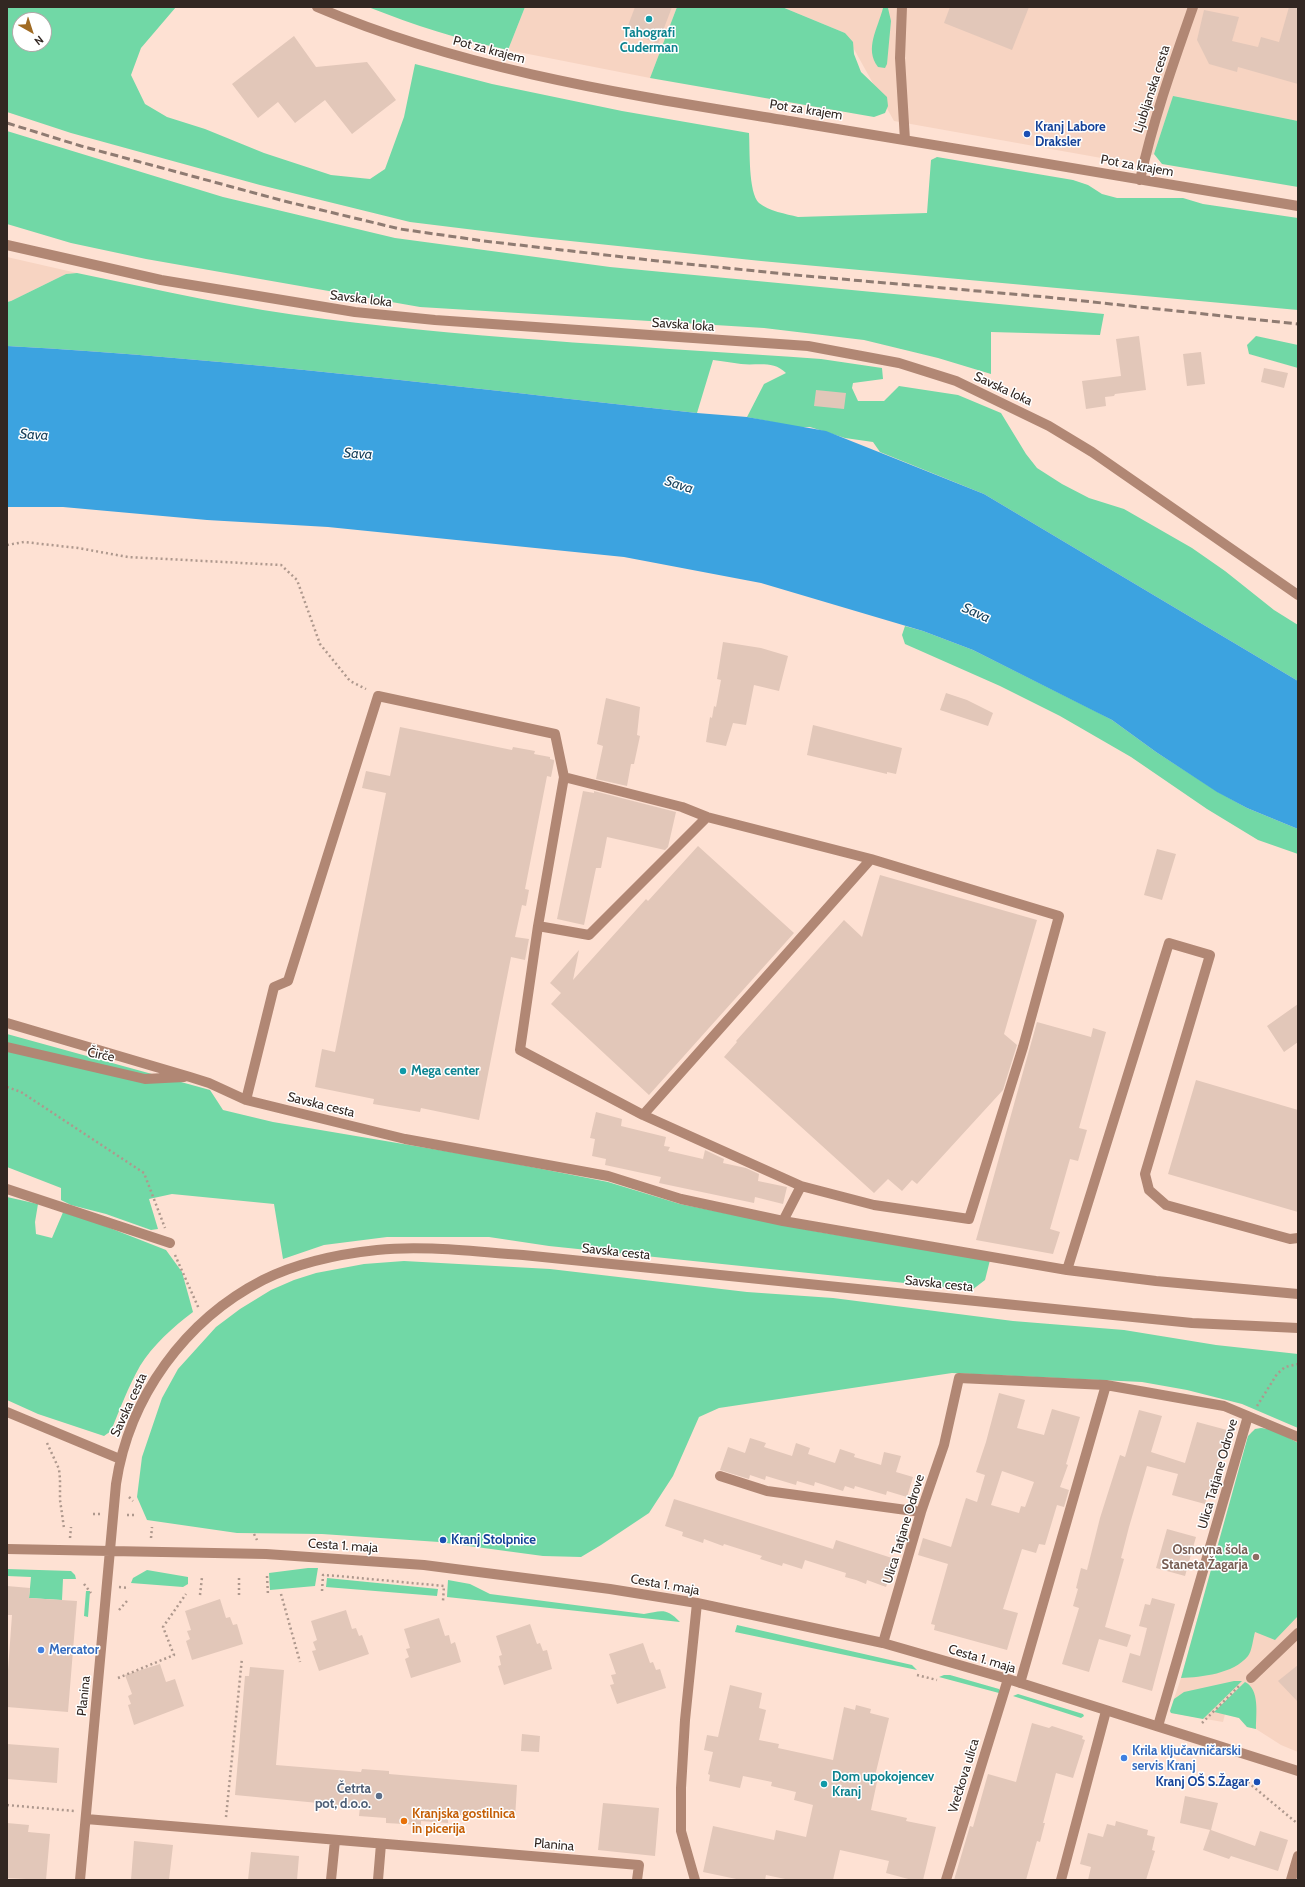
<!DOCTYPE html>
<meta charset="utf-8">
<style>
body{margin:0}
#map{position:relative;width:1305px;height:1887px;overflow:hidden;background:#fee1d3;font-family:Cabin,sans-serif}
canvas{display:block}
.frame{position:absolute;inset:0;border:8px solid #322722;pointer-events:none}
.north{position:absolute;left:12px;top:12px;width:40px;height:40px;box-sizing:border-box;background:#fff;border:1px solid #ada9a7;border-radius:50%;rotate:141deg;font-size:11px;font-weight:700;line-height:16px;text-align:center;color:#322722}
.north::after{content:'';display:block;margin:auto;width:14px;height:18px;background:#a06b24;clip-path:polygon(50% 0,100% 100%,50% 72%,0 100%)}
</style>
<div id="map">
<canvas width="1305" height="1887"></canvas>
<div class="frame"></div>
<div class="north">N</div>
</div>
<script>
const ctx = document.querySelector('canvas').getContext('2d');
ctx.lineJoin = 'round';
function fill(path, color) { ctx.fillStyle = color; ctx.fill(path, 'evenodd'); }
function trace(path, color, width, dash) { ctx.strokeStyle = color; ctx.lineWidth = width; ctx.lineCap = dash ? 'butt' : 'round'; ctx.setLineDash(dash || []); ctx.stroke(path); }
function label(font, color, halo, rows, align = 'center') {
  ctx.font = font + ' Cabin,sans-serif'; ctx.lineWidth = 3; ctx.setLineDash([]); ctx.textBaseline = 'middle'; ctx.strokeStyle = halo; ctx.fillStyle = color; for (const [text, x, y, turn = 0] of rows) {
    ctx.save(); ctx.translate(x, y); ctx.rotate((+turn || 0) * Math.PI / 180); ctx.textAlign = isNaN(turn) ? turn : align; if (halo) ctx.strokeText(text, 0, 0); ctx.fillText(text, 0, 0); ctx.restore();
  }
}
fill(new Path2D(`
 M525,7H677L650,78L508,50Z
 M782,7H1298V121L1173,97L1154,154L1135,164L894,121L845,33Z
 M7,257L77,273L66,274L11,301L7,302Z
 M1261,1428L1298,1436V1752L1281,1745L1256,1729L1247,1727L1239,1718L1225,1714L1223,1722L1171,1713L1170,1711L1181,1678L1251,1432Z`), '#f7d4c2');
fill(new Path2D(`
 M7,7H176L141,48L131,75L145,104L167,117L205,129L264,153L331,175L370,179L385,169L404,117L415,64L492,84L622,111L749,133C750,148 748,193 759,203C769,211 786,214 798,217L927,213L931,160L937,157L1073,180L1088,185L1102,194L1117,198H1183L1203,204L1298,218V310L761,261L532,237L410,222L260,185L71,133L7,112ZM20,20H44V44H20Z
 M368,7H525L508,50C460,40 414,25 368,7Z
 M677,7H782L845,33L853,42L854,54L861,72L887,97L888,106L885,113L874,117L650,78Z
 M883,8H888L891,21L887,64L885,68L878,67C864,49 878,28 883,8Z
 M1173,96L1298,121V187L1162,164L1154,154Z
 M7,131L223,197L395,238L610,267L1104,314L1100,335L991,332V374L938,358L864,340L764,328L420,307L146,259L71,243L7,224Z
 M77,273C160,290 242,309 325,319C490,340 656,347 821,359L882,368L883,379L853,383L852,388L858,401H884L899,386L958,395L1001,413L1026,454L1037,468L1062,484L1089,498L1124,509L1192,548L1225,571L1274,610L1298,625V681L984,494L880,452L873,442L845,438L810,427H797L747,417L764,384L786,373C773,360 757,366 741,364C732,363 723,361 713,360L697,413C467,388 238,359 7,346V302L11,301L66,274Z
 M1256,336L1298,345V368L1249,354L1247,345Z
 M905,626L923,631L973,650L1095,711L1112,720L1156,752L1218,792L1247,808L1298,829V854L1258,840L1207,809L1131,757L1060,716L1000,686L905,644L902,635Z
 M7,1034L210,1090L223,1110L273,1122L486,1158L608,1182L680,1204L819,1232L990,1260L985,1280L972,1290L549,1246L489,1237H387L324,1245L283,1259L274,1204L172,1194L149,1199L158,1229L151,1230L106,1214L71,1205L61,1200V1188L7,1167Z
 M7,1197L38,1204L35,1222L36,1234L52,1238L64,1210L166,1250L182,1272L193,1312C173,1327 153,1345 140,1366C128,1387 120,1409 111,1431L104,1436L38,1414L7,1400Z
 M404,1261L550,1269L747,1292L833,1298L1013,1321L1124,1330L1216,1345L1298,1354V1428L1242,1404L1187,1390L1142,1382L952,1373L719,1408L699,1417L673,1476L649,1513L601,1545L581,1557L543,1556L439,1542L322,1534L237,1533L147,1520L137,1497L142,1457L162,1398L178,1369L216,1327L240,1309L271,1290L294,1280L316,1273L364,1264Z
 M1261,1428L1275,1430L1298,1443V1616L1275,1640L1255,1632C1253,1639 1252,1651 1248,1656C1233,1674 1202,1677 1181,1678L1248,1436L1255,1429Z
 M308,1568H318L315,1586L270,1590L269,1573Z
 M7,1569L71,1571L75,1575L76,1579H63L62,1600L29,1598L31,1577L7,1576Z
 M147,1570L188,1577V1584L183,1587L131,1583L133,1578Z
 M327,1578L438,1589L437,1596L326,1587Z
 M448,1580L470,1584L490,1594L644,1614C661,1611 666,1607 680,1622L447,1597Z
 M86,1591H90L88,1617L84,1616Z
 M737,1625L912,1665L917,1670L735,1632Z
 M944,1675H950L999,1689L1000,1691L999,1693L939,1677Z
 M1234,1681H1242L1203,1719L1171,1713L1170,1711L1174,1699L1184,1692Z
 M1245,1682C1260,1689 1256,1714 1256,1729L1247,1727L1239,1718L1214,1712Z
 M1018,1694L1083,1714L1084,1716L1081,1718L1013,1696Z`), '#71d8a6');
fill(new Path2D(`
 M7,346C238,359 467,388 697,413L747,417L826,431L984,494L1298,681V829L1247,808L1217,792L1156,752L1112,720L973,650L923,631L761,583L624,557L328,527L207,520L63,507H7Z`), '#3ca3e0');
fill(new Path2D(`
 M635,7H672L658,44L626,31Z
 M950,7H1029L1012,50L944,23Z
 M1289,7H1298V84L1238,67L1237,72L1209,64L1197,40L1204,10L1239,17L1232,41L1258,47L1261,37L1279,42Z
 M294,36L316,67L367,62L396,100L352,134L325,100L295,123L278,102L258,118L232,84Z
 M1139,336L1146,390L1115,394L1114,396L1105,397L1106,406L1086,409L1082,381L1121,376L1116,339Z
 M1201,352L1205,384L1187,386L1183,354Z
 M1264,368L1288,373L1284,388L1261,382Z
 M816,390L846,393L844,409L814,406Z
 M723,642L761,648L788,656L779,691L754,685L746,725L733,723L726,746L706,742L710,717L712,718L714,706L716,707L721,680L717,679Z
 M946,693L967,700L993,713L988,726L940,710Z
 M606,698L640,707L637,735L640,736L634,764H631L627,786L596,779L603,746L597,744Z
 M813,725L902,748L896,774L887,772V774L807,755Z
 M400,727L512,750L513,747L535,751L534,754L550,757V759L554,760V762L551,777L547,776L525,889L529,890L526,906L522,905L515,937L529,939L525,960L511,957L479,1120L421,1108L420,1112L373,1104L374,1099L315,1087L322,1049L335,1052L386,793L362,788L366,771L390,776Z
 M583,791L594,793V791L676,812L668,847L665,850L607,837L601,868H596L584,925L557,919Z
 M698,846L794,933L649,1095L551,1004L561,993L550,983L579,950L573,980L646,899L648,901Z
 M1157,849L1176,854L1162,900L1144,895Z
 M880,875L1037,920L1004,1034L1017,1045L1003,1090L917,1184L912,1180L902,1191L888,1179L874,1193L724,1057L737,1042L736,1041L844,920L862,937Z
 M1298,1004V1042L1284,1052L1267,1026Z
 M1037,1022L1091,1037L1093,1028L1106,1032L1079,1128L1087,1130L1078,1161L1070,1159L1050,1229L1060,1232L1053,1254L976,1240Z
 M1196,1080L1298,1110V1212L1168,1174Z
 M596,1112L622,1119L621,1126L666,1137L664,1146L670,1147L668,1151L703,1159L705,1150L724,1159L723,1163L746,1168L759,1174L758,1181L787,1187L783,1204L755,1197L754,1203L659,1183L661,1177L605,1165L606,1159L592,1156L595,1139L590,1138Z
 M999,1393L1025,1400L1017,1428L1044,1435L1052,1409L1080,1417L1066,1464L1068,1465L1060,1487L1069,1490L1064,1507L1057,1505L1045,1545L1039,1544L1036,1553L1022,1549L1003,1609L1018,1613L1007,1650L934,1630L935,1625L931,1624L948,1564L918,1555L923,1538L951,1547L966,1498L977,1502L985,1475L976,1472L986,1442ZM1002,1471L1034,1482L1025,1507L1021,1506L1019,1513L991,1505Z
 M1139,1410L1162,1416L1151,1452L1185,1463L1197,1422L1227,1430L1205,1504L1172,1495L1178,1474L1147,1466L1129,1527L1121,1558L1124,1559L1105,1627L1131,1635L1127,1647L1099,1639L1089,1672L1062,1664L1079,1608L1073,1606L1078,1589L1076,1588L1081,1568L1087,1570L1100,1518L1120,1455L1125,1457Z
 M750,1438L766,1443L764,1447L792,1456L796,1443L810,1448L808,1454L835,1463L840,1449L855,1454L854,1457L881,1465L884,1452L901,1456L896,1472L913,1477L907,1497L887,1491L886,1495L855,1486L854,1489L845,1486L843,1491L815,1482L814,1486L797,1481L796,1485L766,1476L765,1480L750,1475L749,1479L720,1470L728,1447L745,1453Z
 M674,1499L833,1549L836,1540L895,1559L886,1587L867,1580L866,1584L856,1580L845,1577L846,1573L805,1560L802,1569L783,1563L782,1566L760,1559L762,1556L724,1544L723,1546L704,1539L703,1543L682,1536L683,1532L665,1526Z
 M1167,1529L1196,1537L1185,1576L1156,1568Z
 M7,1586L30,1588L29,1598L77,1601L68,1712L7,1707V1684L12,1615H7Z
 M1152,1598L1175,1604L1152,1691L1122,1682L1130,1653L1140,1656L1147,1628L1139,1626L1145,1604L1150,1605Z
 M220,1599L226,1618L230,1617L233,1625L237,1624L243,1644L192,1660L186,1641L190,1639L187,1631L191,1630L185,1611Z
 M346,1610L352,1629L356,1628L359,1636L362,1635L369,1654L319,1671L312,1651L316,1650L313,1642L317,1640L311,1621Z
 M439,1618L445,1636L449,1635L451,1644L455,1642L461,1662L411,1678L405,1659L409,1657L406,1649L410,1648L404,1629Z
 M530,1624L537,1644L540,1643L543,1651L547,1650L552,1669L504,1685L498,1666L501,1665L499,1656L502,1655L496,1636Z
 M643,1643L650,1663L653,1662L656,1670L660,1669L666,1688L617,1704L610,1685L614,1684L611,1675L616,1674L609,1654Z
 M160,1664L166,1682L175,1679L184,1706L134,1725L128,1705L131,1704L128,1696L132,1694L125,1675Z
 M1298,1665V1702L1278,1681Z
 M250,1667L284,1670L276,1765L361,1772L362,1769L389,1771V1774L517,1785L515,1819L448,1814V1823L421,1821V1825L386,1823V1818L359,1816L360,1807L235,1795L245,1676H249Z
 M730,1685L762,1693L759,1708L766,1710L759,1740L779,1744L778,1748L833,1760L844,1707L855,1710L856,1705L871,1709L870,1713L889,1718L875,1776L878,1777L871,1810L907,1818L906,1821L936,1827L923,1880H912L886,1873L889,1861L840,1850L833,1880H790L766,1875L765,1880H741L703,1872L713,1826L774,1840L776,1830L806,1837L813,1805L794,1800L796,1792L771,1786L772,1782L743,1776L740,1788L709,1781L710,1775L708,1774L713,1752L704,1750L707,1735L718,1737Z
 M1032,1723L1049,1728L1052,1726L1083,1736L1082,1739L1085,1740L1073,1778L1056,1773L1043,1823H1045L1040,1842L1037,1841L1026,1880H954L970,1826L973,1827L988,1774L1016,1782Z
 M522,1734L540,1736L539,1752L521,1751Z
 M7,1744L59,1748L57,1783L7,1779Z
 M1185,1796L1218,1803L1211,1830L1255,1846L1260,1831L1288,1840L1278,1871L1231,1856L1229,1859L1203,1850L1210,1830L1180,1823Z
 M603,1803L659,1808L655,1856L598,1850Z
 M1116,1821L1148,1830L1147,1835L1155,1837L1152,1850L1155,1851L1146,1880H1088L1091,1867L1080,1864L1088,1833L1103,1837L1107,1824L1115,1826Z
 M7,1823L29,1825L28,1832L50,1834L46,1880L7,1878Z
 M134,1841L173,1845L169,1880H131Z
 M251,1852L299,1856L297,1880H248Z`), '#e2c7b9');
trace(new Path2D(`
 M7,545L24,542L78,548L128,557L281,565L297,580L320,644L350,681L366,689
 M7,1087L21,1092L144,1173L165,1228
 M175,1255L199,1309
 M1257,1406L1277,1374L1285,1367L1298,1364
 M47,1443L59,1469L60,1479V1500L64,1528
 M129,1497L133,1501
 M93,1514H100
 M127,1515H136
 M254,1534L257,1540
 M70,1538L71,1527
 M151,1538L152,1527
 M267,1576L268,1595
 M239,1578V1597
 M84,1584L91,1593
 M119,1587L129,1588
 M322,1591L323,1575L338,1576L444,1586L443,1601
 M281,1594L300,1662
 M200,1595L202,1577
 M119,1610L127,1601
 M917,1675L937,1680
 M118,1678L174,1655L163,1627L186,1594
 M1202,1723L1240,1685
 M1244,1779L1298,1824
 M7,1805L74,1811
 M226,1817L242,1658`), '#ae988d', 2.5, [2, 3]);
trace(new Path2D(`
 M317,7C471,73 638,96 801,123C967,150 1132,178 1298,206
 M902,7L900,58L905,140
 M1140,180C1153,120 1173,64 1193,7
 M7,245L161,280L355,312L435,320L808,346L899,363L956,381L1049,426L1092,452L1298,595
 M538,926L589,935L707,817
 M7,1023L190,1077L209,1083L246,1100L405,1139L608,1176L681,1199L783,1221L1067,1270L1156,1281L1298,1294
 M7,1047L145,1079L184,1077
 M246,1100L274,987L288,981L378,696L555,734L564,777
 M643,1115L871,859L707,817L682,807L564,777L538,926L520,1050L643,1115L801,1186L783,1221
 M801,1186L874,1205L969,1219L1023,1047L1059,916L871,859
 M7,1189L170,1243
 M1067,1270L1169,943L1210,955L1145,1174L1149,1190L1166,1205L1290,1239L1298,1238
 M7,1412L120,1459
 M720,1476L767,1491L921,1512
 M7,1549L266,1554L424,1565L610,1589L697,1603L883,1643L1008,1679L1298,1771
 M883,1643L921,1512L944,1445L959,1378L1106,1385
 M1251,1678L1298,1633
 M1020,1683L1106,1385L1224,1406L1298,1437
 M1158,1726L1248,1416
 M86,1819L639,1865L637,1880
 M80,1880L116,1484C129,1397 185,1320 263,1280C297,1263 339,1254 377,1250C425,1245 475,1252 523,1255L1192,1323L1298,1328
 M331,1880L335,1840
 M378,1880L381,1844
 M695,1880L681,1831V1788L685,1720L697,1603
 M946,1880L1008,1679
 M1061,1880L1106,1711
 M1291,1880L1298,1856`), '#b18774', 10);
trace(new Path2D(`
 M7,123L81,146L284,201L400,229L484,241L658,261L795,275L1046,297L1298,324`), '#8f7b72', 3, [8, 4]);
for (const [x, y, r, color] of [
 [649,19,4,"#0f9aa8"],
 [1027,134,4,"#1a4fb4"],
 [403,1071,4,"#0f9aa8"],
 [443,1540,4,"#1a4fb4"],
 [1256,1557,4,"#8d6e63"],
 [41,1650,4,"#3f7fe0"],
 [1124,1758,4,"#3f7fe0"],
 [1257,1782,4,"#1a4fb4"],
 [824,1784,4,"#0f9aa8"],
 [379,1796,4,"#5c6f8a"],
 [404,1821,4,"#e8710a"]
]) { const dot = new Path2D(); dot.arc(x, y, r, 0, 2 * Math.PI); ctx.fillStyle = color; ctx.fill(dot); trace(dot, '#fff', 1.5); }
label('bold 13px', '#0d838f', '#fff', [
 ["Tahografi",649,33,"center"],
 ["Cuderman",649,48,"center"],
 ["Mega center",411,1071],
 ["Dom upokojencev",832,1777],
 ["Kranj",832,1792]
], 'left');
label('13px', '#322722', '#fff', [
 ["Pot za krajem",489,50,15],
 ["Ljubljanska cesta",1152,89,-72],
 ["Pot za krajem",806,110,9],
 ["Pot za krajem",1137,166,10],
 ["Savska loka",361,299,7],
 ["Savska loka",683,325,4],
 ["Savska loka",1003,389,25],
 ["Čirče",101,1055,12],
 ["Savska cesta",321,1105,14],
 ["Savska cesta",616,1252,6],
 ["Savska cesta",939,1284,6],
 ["Savska cesta",129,1405,-65],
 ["Ulica Tatjane Odrove",1218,1474,-74],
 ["Ulica Tatjane Odrove",904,1529,-73],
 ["Cesta 1. maja",343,1546,4],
 ["Cesta 1. maja",665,1585,10],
 ["Cesta 1. maja",982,1659,17],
 ["Planina",84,1696,-84],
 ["Vrečkova ulica",964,1776,-73],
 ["Planina",554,1845,5]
]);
label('bold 13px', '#164399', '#fff', [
 ["Kranj Labore",1035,127],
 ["Draksler",1035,142],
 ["Kranj Stolpnice",451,1540],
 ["Kranj OŠ S.Žagar",1249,1782,"right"]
], 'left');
label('bold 13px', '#785e54', '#fff', [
 ["Osnovna šola",1248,1550],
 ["Staneta Žagarja",1248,1565]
], 'right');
label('bold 13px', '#366cbe', '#fff', [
 ["Mercator",49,1650],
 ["Krila ključavničarski",1132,1751],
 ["servis Kranj",1132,1766]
], 'left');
label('bold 13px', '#4e5e75', '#fff', [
 ["Četrta",371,1789],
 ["pot, d.o.o.",371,1804]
], 'right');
label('bold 13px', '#c56008', '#fff', [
 ["Kranjska gostilnica",412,1814],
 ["in picerija",412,1829]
], 'left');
label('italic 14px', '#1a435d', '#fff', [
 ["Sava",34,435,3],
 ["Sava",358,454,3],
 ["Sava",679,485,18],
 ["Sava",976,613,24]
]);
</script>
